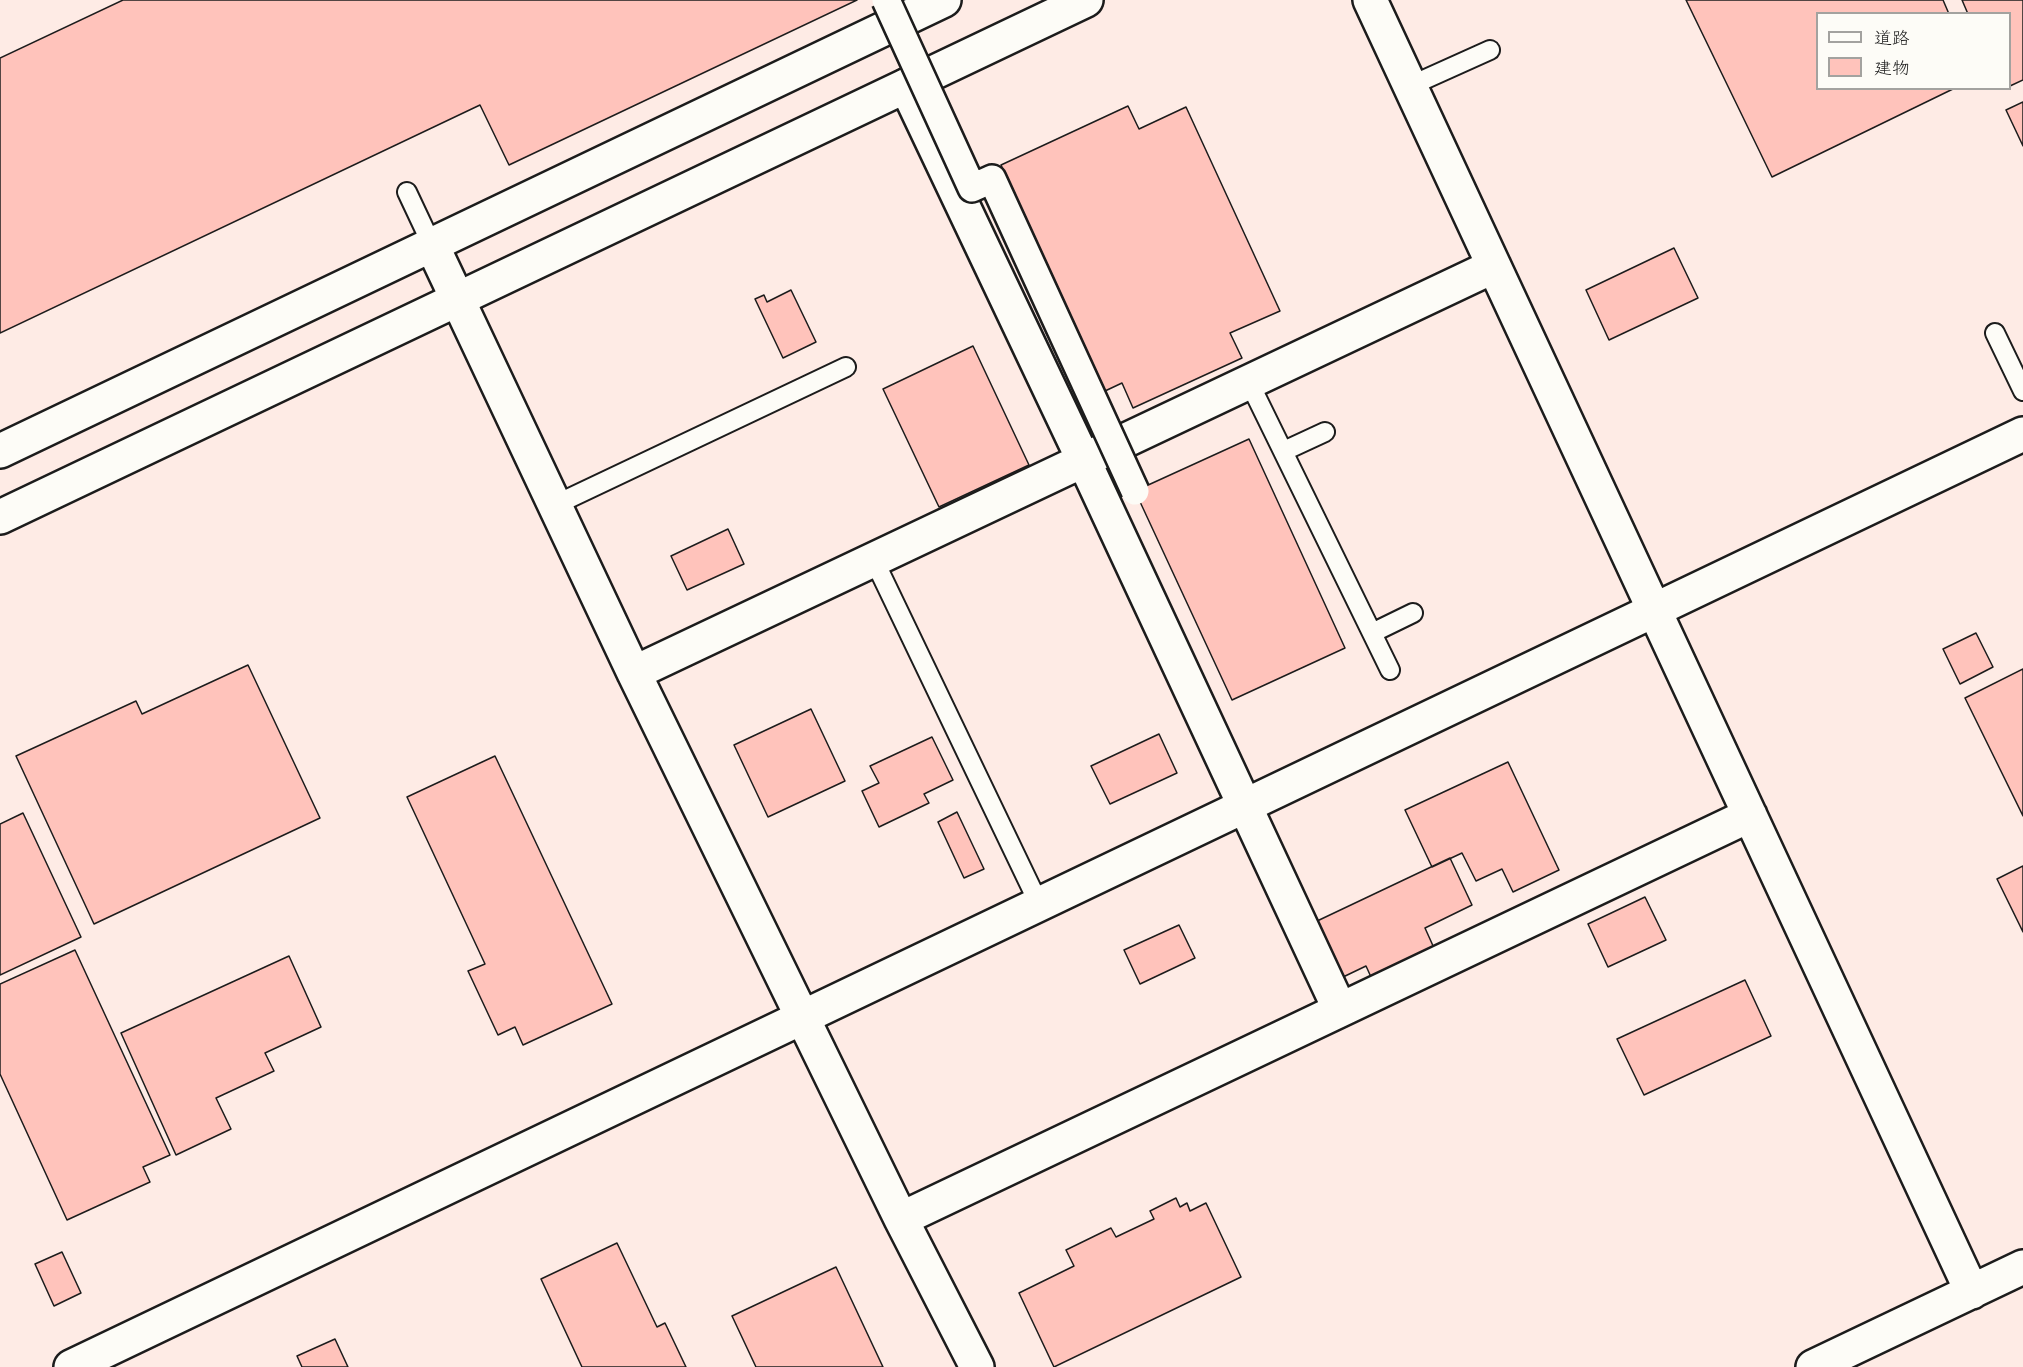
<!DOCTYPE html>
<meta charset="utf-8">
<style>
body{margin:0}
#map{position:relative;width:2023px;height:1367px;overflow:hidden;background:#feebe5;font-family:"Architects Daughter","Klee One",sans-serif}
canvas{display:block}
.legend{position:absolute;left:1816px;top:12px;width:195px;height:78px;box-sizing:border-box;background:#fdfcf7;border:2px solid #a3a29f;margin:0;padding:8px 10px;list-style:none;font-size:18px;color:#1c1c1c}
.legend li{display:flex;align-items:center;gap:12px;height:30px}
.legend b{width:30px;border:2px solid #a3a29f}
</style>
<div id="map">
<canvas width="2023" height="1367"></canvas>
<ul class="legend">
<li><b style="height:8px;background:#fdfcf7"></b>道路</li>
<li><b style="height:16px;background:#ffc3bb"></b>建物</li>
</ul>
</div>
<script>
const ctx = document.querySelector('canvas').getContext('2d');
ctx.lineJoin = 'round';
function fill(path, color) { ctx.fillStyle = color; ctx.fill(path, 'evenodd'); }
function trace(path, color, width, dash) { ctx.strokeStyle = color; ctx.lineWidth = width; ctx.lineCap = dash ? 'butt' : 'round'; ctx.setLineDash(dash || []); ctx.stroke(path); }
const building = new Path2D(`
 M123,0H857L509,165L480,105L0,333V58Z
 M1686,0H1943L1949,14H1818V88H1955L1772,177Z
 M1962,0H2023V80L2010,86V14H1968Z
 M2023,102V146L2006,110Z
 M1128,106L1139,129L1186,107L1280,311L1230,333L1242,358L1133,408L1122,383L1105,391L1001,165Z
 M1674,248L1698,298L1609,340L1586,290Z
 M791,290L816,342L783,358L755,299L764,295L767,302Z
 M973,346L1029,465L939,507L883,389Z
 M1249,439L1345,648L1232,700L1135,491Z
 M728,529L744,564L687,590L671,556Z
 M1976,633L1993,667L1960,684L1943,649Z
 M248,665L320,818L94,924L16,756L136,701L142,714Z
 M2023,669V816L1965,698Z
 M811,709L845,781L768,817L734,745Z
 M1159,734L1177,773L1110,804L1091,766Z
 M932,737L953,780L924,794L929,803L879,827L862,791L879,783L870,766Z
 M495,756L612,1004L523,1045L515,1027L498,1035L468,971L485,964L407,797Z
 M1508,762L1559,870L1513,892L1502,869L1476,881L1462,853L1432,867L1405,810Z
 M957,812L984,869L964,878L938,822Z
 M23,813L81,937L0,975V824Z
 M1450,858L1472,905L1425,928L1434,948L1371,977L1366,966L1341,978L1315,922Z
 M2023,866V932L1997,879Z
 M1645,897L1666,940L1608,967L1588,924Z
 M1179,925L1195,958L1140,984L1124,950Z
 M75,950L170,1155L143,1167L150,1182L67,1220L0,1074V984Z
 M289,956L321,1027L265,1053L274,1071L216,1098L231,1129L176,1155L121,1033Z
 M1745,980L1771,1036L1644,1095L1617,1039Z
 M1176,1198L1180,1207L1187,1203L1190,1211L1206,1203L1241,1277L1054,1367L1019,1293L1074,1266L1066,1250L1111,1228L1116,1237L1154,1219L1150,1211Z
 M617,1243L657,1327L665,1323L686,1367H582L541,1279Z
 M62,1252L81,1293L54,1306L35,1264Z
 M836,1267L883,1367H756L732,1316Z
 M335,1339L348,1367H302L297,1356Z`);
fill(building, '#ffc3bb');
trace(building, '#1c1c1c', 1.5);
const service = new Path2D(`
 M1410,86L1490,50
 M407,192L431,243
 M1995,333L2023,391
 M1249,382L1390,670
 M1284,451L1325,432
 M555,505L846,367
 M874,560L1039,904
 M1372,633L1413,613`);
const minor = new Path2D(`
 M1370,0L1972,1292
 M906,86L1084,461L1340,1010
 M431,243L634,673L901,1219L977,1367
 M634,673L1494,266
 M901,1219L1750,815
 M1813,1367L2023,1267`);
const tertiary = new Path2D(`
 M0,451L944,0
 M0,517L1086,0
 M71,1367L2023,434`);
trace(service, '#1c1c1c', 22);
trace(minor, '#1c1c1c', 38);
trace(tertiary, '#1c1c1c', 38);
trace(service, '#fdfcf7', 18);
trace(minor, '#fdfcf7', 33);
trace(tertiary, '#fdfcf7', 33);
const pedestrianBridge = new Path2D(`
 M886,0L972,188L992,179L1135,491`);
trace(pedestrianBridge, '#1c1c1c', 32, []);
trace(pedestrianBridge, '#fdfcf7', 27);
</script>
